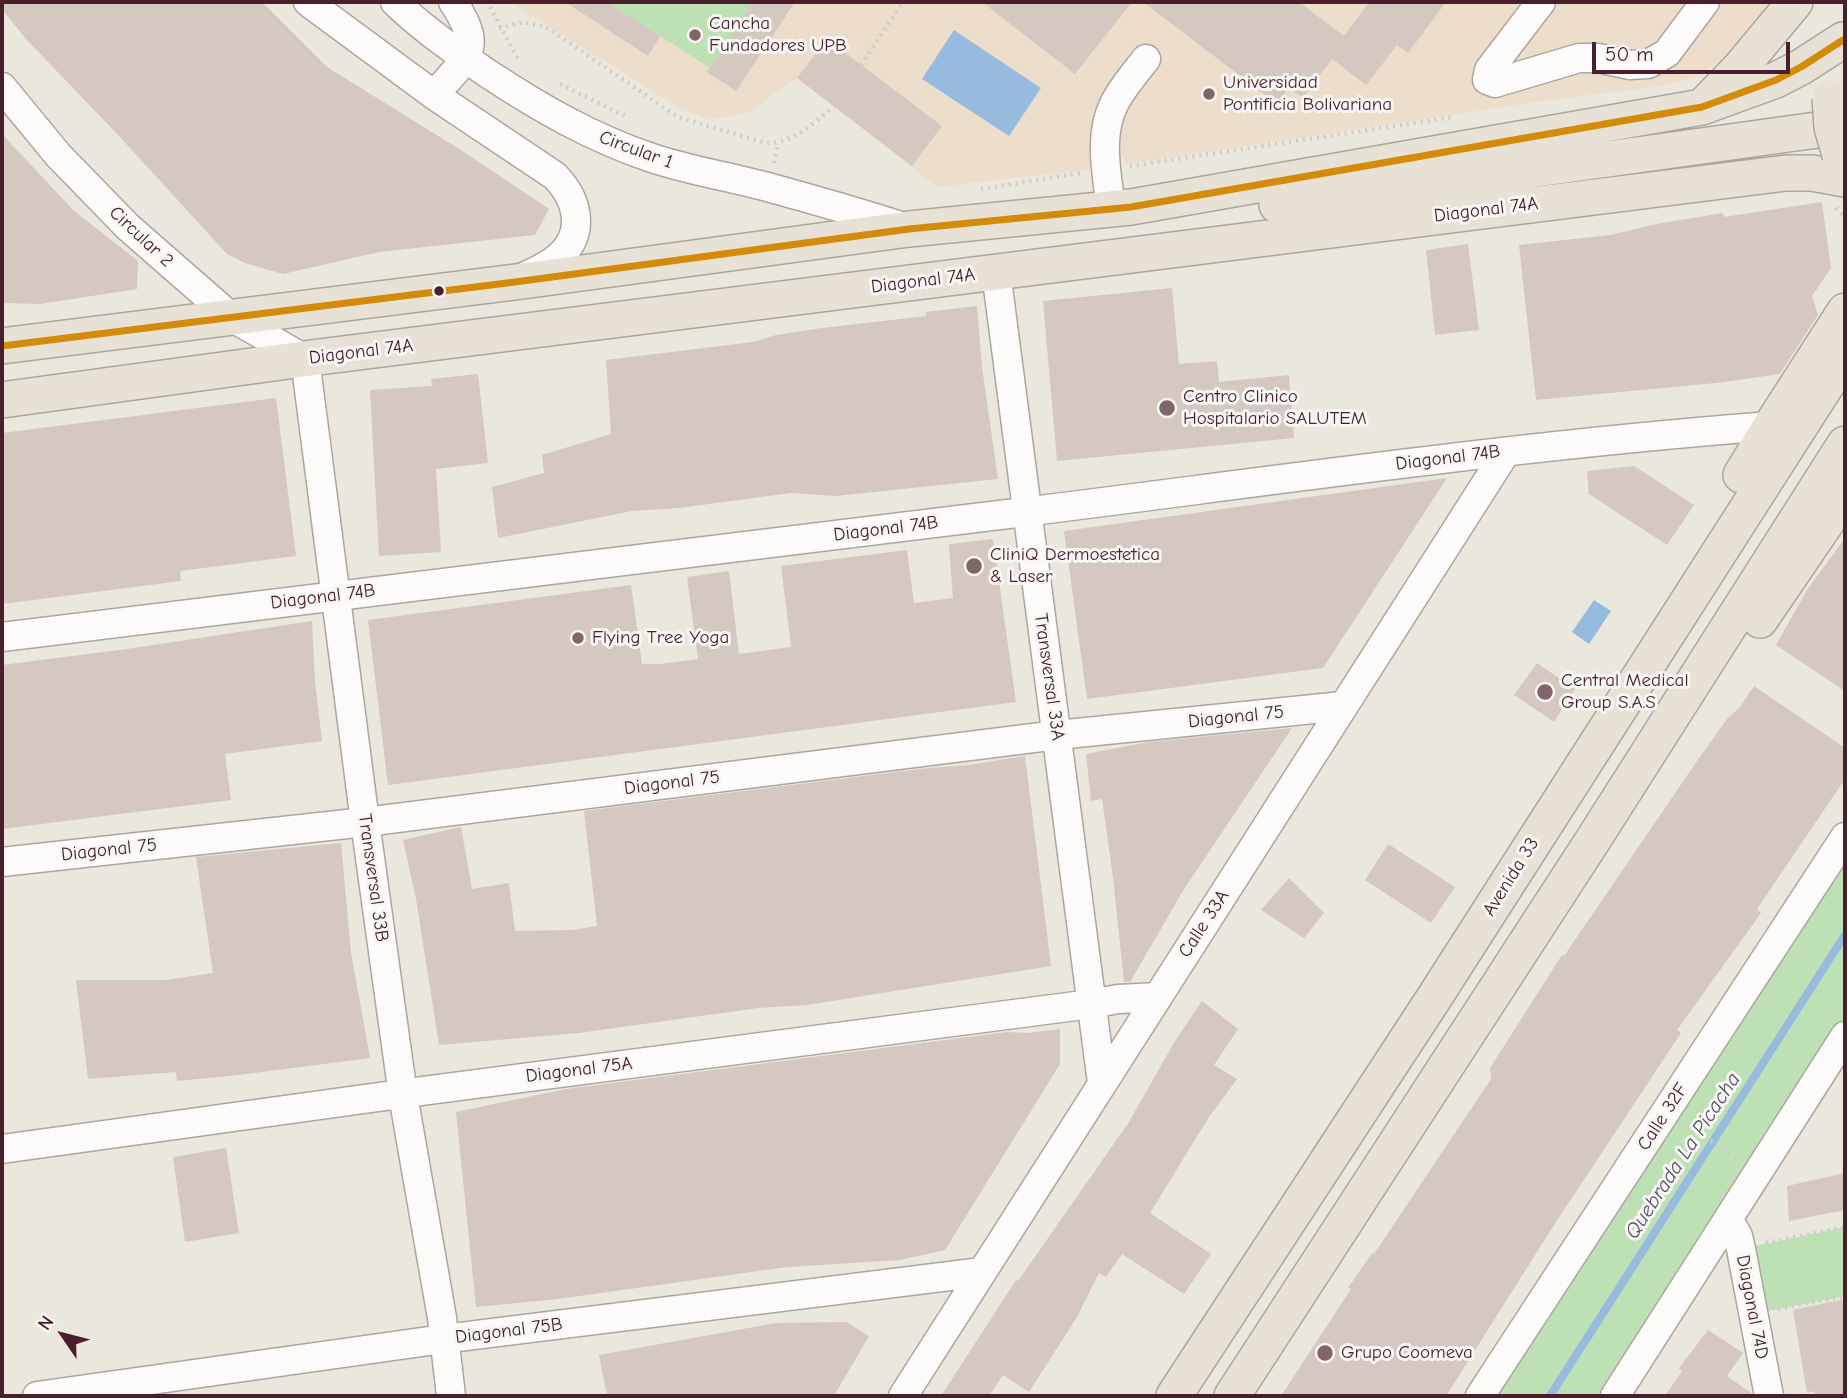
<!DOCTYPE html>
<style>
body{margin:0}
#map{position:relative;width:1847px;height:1398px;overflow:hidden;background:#eae7dd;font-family:"Comic Neue",sans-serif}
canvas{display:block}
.frame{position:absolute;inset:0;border:4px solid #4a1f2b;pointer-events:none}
.north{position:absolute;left:28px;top:1300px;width:70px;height:70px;-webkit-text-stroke:5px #f6f6f2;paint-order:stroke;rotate:305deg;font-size:19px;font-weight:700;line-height:28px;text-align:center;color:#4a1f2b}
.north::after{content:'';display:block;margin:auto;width:24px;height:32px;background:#4a1f2b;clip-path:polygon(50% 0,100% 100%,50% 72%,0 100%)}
.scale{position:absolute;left:1592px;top:42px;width:198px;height:32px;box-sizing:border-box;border:4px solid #4a1f2b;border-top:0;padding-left:9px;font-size:21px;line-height:24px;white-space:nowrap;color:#4a1f2b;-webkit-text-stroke:5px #f6f6f2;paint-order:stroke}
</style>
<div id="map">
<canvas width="1847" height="1398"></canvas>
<div class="frame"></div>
<div class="north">N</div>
<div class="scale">50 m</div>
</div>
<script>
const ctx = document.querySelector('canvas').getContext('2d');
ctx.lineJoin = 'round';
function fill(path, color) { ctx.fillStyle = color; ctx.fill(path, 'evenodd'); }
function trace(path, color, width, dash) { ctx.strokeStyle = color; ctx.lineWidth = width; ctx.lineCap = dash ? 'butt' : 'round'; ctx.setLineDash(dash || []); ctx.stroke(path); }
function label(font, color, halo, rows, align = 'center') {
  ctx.font = font + ' "Comic Neue",sans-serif'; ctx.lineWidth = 6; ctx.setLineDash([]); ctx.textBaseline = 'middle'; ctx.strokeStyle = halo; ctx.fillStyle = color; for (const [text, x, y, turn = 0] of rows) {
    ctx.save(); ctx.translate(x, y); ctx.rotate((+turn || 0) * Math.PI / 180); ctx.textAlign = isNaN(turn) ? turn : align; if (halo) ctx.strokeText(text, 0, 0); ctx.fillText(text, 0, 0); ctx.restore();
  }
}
fill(new Path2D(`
 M510,2H1778L1729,56L1694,77L1668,85L1549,100L1126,164L1122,154L1091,161L1093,169L937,187L797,78L749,112L710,120L676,106Z`), '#eddecb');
fill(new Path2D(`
 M607,2H753L710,68Z
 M1845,837V1036L1615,1396H1480Z
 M1845,1227V1296L1753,1314L1741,1249Z`), '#bde1b5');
fill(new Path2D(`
 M954,30L1041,88L1009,136L922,79Z
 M1594,600L1611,611L1589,644L1572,632Z`), '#97bbdf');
trace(new Path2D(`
 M1550,1396L1845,935`), '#97bbdf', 8);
fill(new Path2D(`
 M2,2H262L327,67L464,152L549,209L535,235L379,252L283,274L245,263L227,254L119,136L25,38L2,9Z
 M565,2H607L660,36L648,56Z
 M753,2H795L736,91L707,72Z
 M982,2H1132L1075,74Z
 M1143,2H1299L1344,36L1369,2H1446L1408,53L1397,45L1366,85L1332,59L1303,98L1289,88L1277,104Z
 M827,39L942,126L912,166L797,78Z
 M2,134L73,210L138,261L137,289L40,304L2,303Z
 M1822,202L1831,268L1812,296L1818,315L1780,374L1716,383L1536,400L1519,245L1610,235L1656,224L1723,213L1724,217Z
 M1468,244L1479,330L1435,335L1426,250Z
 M1172,288L1179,364L1217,361L1219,382L1289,375L1294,438L1057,461L1043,301Z
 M977,306L982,367L998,479L836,496L791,493L679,508L632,511L498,538L492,487L544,473L542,455L611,434L606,360L753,342L776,335L822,328L926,316V312Z
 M478,374L488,463L436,469L441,552L379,556L370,390L432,386L431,379Z
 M276,398L296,556L180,571L181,581L2,604V433Z
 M1634,466L1694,505L1667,545L1589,494L1587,471Z
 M1447,478L1323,668L1087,699L1064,531Z
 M1845,538V691L1776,645L1807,590Z
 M993,539L1016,702L388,785L368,620L631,585L642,664H660L698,659L687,577L729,571L739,654L791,647L781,566L907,550L914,603L953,598L949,544Z
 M312,621L315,682L322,741L225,754L231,800L2,829V665L127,649Z
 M1537,663L1575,689L1554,722L1514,695Z
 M1754,686L1845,748V779L1757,909L1761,913L1677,1030L1681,1033L1554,1225L1446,1396H1281L1351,1289L1348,1288L1372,1253L1374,1254L1491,1079L1490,1068L1562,955L1564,956L1697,761L1727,719L1740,707Z
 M1292,728L1184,889L1130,982H1124L1113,877L1102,799L1091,801L1086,754L1148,742Z
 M1025,756L1051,966L807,1005L758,1008L579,1033L439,1045L416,899L403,840L461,827L472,889L509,883L515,931L572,930L597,926L584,811L919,769L969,765Z
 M341,843L351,953L370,1058L239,1075L177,1081L176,1072L88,1079L76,980H165L213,973L196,857Z
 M1388,844L1455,887L1431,923L1365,880Z
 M1289,878L1324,913L1304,938L1261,910Z
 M1202,1001L1238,1029L1214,1065L1237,1079L1209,1117L1150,1213L1211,1254L1184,1294L1122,1254L1106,1277L1099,1273L1077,1317L1029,1392L1003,1375L989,1396H941L1016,1280L1018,1281L1129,1122L1175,1041Z
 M1060,1029V1064L945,1250L900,1260L787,1267L558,1299L476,1307L456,1112L566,1089L1007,1032L1028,1033Z
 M226,1148L239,1233L185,1242L173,1157Z
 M1845,1173V1210L1789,1221L1787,1186Z
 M1845,1299V1396H1815L1814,1391L1807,1393L1793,1310Z
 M846,1322L869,1336L834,1396H607L599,1355L776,1323Z
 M1708,1330L1743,1353L1727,1376L1751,1393L1752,1396H1665L1682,1371L1679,1368Z`), '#d5c8c0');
const minor = new Path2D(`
 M308,2L434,95L555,176C581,203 586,239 552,262C543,268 532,273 522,278
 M395,2C423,29 455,51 487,73C540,108 592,138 652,158C691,171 731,177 771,188C815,200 860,213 904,227
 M1541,2L1489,70L1487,80L1495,83L1579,58H1598L1630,65L1648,64L1667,53L1705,2
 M2,87L58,155L128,227L231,317L305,359L365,822L403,1095L442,1318L451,1396
 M434,95C467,57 485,50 453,2
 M1111,208C1107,174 1098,136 1114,104C1122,88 1135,73 1146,59
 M996,272L1102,1083
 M2,637C342,595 683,554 1024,512C1273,481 1520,445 1771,426
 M2,862L365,822L1057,735L1343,706
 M2,1149L422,1091L1091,1004L1118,999L1158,997
 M1729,1220L1738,1236L1741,1249L1769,1396
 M37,1396L443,1339L982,1272
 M903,1396L1506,452
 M1480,1396L1845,837
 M1615,1396L1845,1036`);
const major = new Path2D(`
 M1707,102L1740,68L1795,2
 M1277,205L1845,126
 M2,346L515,282L909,229L1131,207L1702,107L1776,80L1801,67L1843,40
 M2,400L303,359L1786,173H1812L1845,179
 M1741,475L1771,426L1845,311
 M1760,620L1845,495
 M1174,1396L1434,998L1845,356
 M1232,1396L1593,840L1845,444`);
trace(minor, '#aca6a1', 31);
trace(major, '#aca6a1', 38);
trace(new Path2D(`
 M490,7L519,61
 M499,28L523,22L546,27L678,117L766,143C795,143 813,123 834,106
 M861,65L903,2
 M560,84L627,117
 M774,163L778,144
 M1130,166L1454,117
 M981,189L1080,173
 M1836,208L1845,217
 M1838,1010L1845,997
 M1687,1126L1736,1157
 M1766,1243L1845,1227
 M1778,1309L1845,1296`), '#cfcbc9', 4.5, [2, 5]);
trace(minor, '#fcfbfa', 28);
trace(major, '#e7e2d5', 35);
const majorBridge = new Path2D(`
 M1830,98L1832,127L1840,155`);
trace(majorBridge, '#aca6a1', 38, []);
trace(majorBridge, '#e7e2d5', 35);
trace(new Path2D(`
 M2,346L515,282L909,229L1131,207L1702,107L1776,80L1801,67L1843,40`), '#d48b09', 7);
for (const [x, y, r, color] of [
 [695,35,7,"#826569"],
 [1209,94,7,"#826569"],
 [439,291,6,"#4a1f2b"],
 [1167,408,9,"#826569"],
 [974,566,9,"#826569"],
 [578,638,7,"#826569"],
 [1545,692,9,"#826569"],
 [1325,1353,9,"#826569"]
]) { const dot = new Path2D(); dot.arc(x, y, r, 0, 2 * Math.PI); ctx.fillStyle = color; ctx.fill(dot); trace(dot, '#f6f6f2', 2.5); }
label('19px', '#4a1f2b', '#f6f6f2', [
 ["Cancha",709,24],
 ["Fundadores UPB",709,46],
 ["Universidad",1223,83],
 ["Pontificia Bolivariana",1223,105],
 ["Centro Clinico",1183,397],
 ["Hospitalario SALUTEM",1183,419],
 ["CliniQ Dermoestetica",990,555],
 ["& Laser",990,577],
 ["Flying Tree Yoga",592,638],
 ["Central Medical",1561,681],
 ["Group S.A.S",1561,703],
 ["Grupo Coomeva",1341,1353]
], 'left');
label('19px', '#4a1f2b', '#f6f6f2', [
 ["Circular 1",636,150,20],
 ["Diagonal 74A",1486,210,-7],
 ["Circular 2",141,237,43],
 ["Diagonal 74A",923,281,-7],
 ["Diagonal 74A",361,352,-7],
 ["Diagonal 74B",1448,458,-7],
 ["Diagonal 74B",886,529,-7],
 ["Diagonal 74B",323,597,-7],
 ["Transversal 33A",1049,677,82],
 ["Diagonal 75",1236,717,-6],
 ["Diagonal 75",672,783,-7],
 ["Diagonal 75",109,850,-6],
 ["Avenida 33",1511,877,-58],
 ["Transversal 33B",373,878,82],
 ["Calle 33A",1204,924,-57],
 ["Diagonal 75A",579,1070,-7],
 ["Calle 32F",1663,1117,-57],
 ["Diagonal 74D",1752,1307,79],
 ["Diagonal 75B",509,1331,-7]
]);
label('italic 21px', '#584f6a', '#f6f6f2', [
 ["Quebrada La Picacha",1683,1156,-57]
]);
</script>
